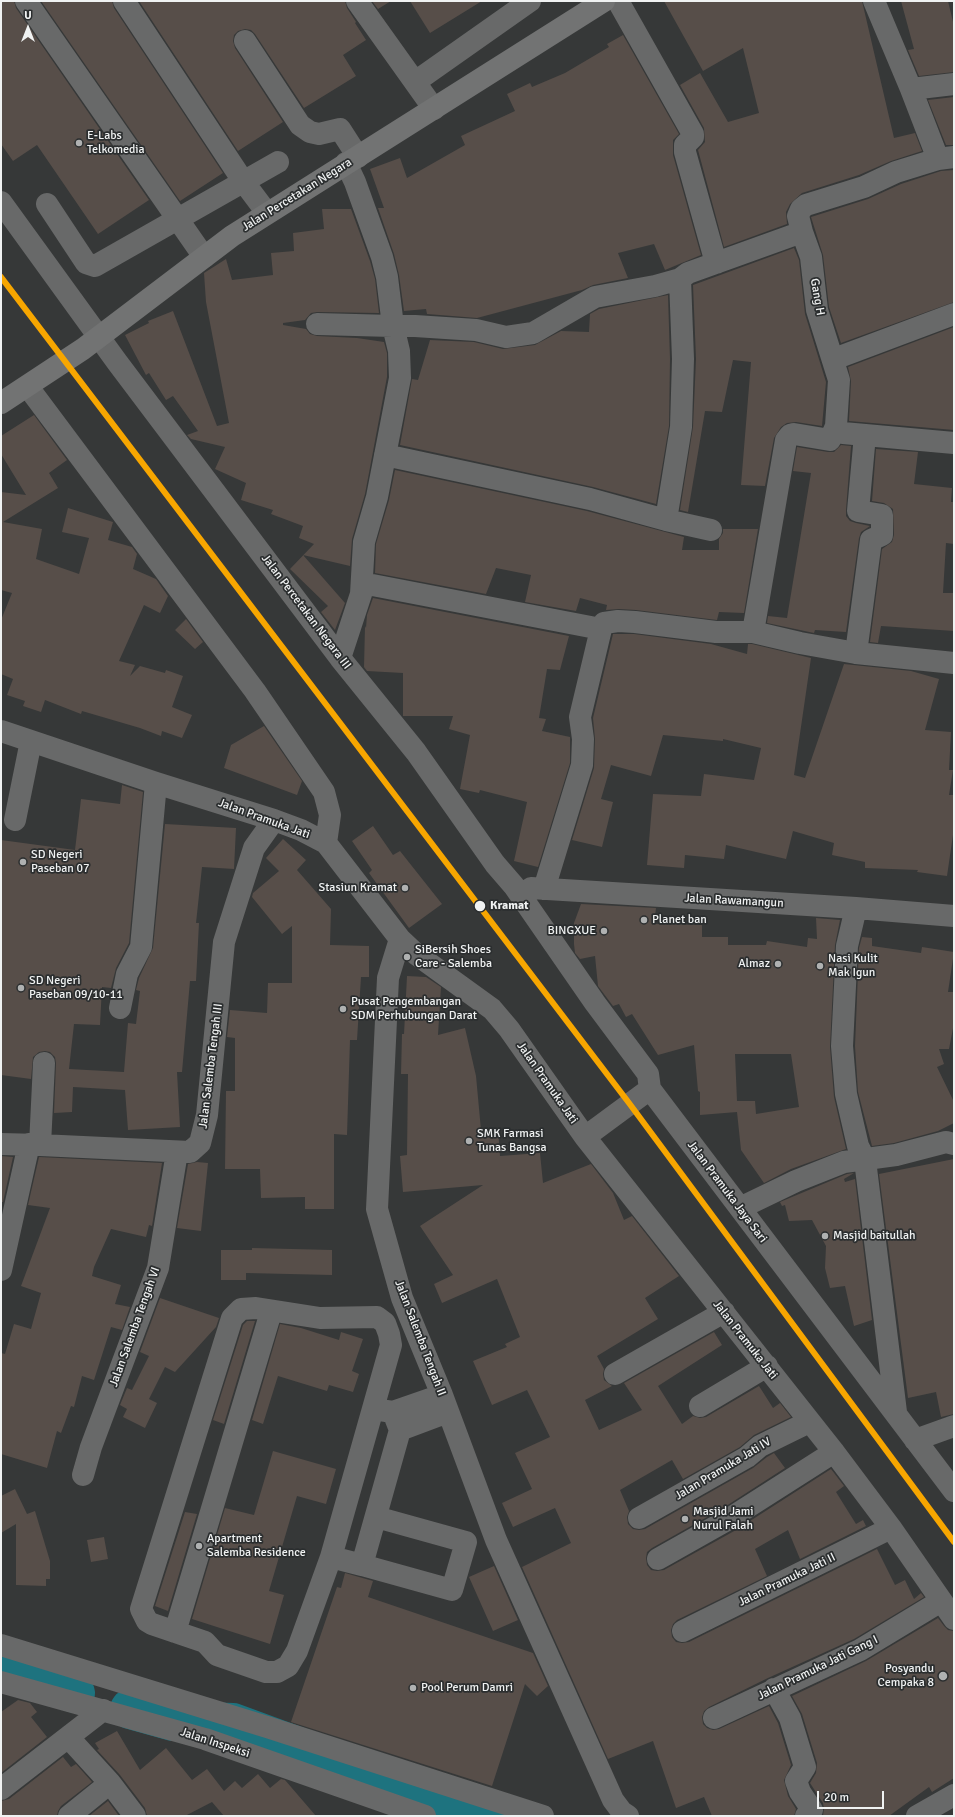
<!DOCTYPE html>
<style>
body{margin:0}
#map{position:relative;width:955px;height:1817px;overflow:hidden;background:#363838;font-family:Signika,sans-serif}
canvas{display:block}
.frame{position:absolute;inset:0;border:2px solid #f0f2f2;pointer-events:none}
.north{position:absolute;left:8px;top:8px;width:40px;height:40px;-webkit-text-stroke:3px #2b2e2f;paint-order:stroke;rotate:0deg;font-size:11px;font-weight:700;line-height:16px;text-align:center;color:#f0f2f2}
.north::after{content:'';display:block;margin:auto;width:14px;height:18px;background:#f0f2f2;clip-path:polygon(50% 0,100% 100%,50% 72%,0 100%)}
.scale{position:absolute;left:817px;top:1791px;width:67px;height:18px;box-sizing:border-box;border:2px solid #f0f2f2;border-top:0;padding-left:5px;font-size:12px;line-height:14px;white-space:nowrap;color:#f0f2f2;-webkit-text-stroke:3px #2b2e2f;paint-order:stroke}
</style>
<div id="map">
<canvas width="955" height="1817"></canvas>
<div class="frame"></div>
<div class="north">U</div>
<div class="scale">20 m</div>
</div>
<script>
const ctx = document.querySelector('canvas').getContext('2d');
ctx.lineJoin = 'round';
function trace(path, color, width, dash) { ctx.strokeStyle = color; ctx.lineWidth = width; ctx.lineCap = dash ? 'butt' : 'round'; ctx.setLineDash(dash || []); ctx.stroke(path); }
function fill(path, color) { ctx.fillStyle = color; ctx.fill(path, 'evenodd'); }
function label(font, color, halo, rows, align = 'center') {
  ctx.font = font + ' Signika,sans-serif'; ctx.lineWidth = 3.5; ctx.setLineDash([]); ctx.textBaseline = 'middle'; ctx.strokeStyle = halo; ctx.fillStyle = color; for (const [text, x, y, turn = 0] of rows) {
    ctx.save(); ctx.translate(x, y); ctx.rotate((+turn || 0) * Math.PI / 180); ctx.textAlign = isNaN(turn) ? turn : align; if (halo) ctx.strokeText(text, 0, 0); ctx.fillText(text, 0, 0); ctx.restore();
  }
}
trace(new Path2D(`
 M1,1670L75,1693
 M130,1709L173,1721L233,1723L486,1816`), '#1e737f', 40);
fill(new Path2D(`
 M1,1H14L16,8L149,200L98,234L37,145L13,161L1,144Z
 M41,1H112L114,8L223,173L180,201Z
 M139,1H345L347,8L356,22L355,23L366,40L343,55L356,76L304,108L255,34L251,30L245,29L238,31L234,35L233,41L235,48L283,122L238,151Z
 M372,1H391L378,9Z
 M410,1H482L430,33Z
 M664,1H862L894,138L915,133L922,151L891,161L859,175L802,193L790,204L786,212L787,224L724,247L698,150L705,142L704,128L680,85L700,73L728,122L759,113L743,48L703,71Z
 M901,1H948L954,26V72L919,76L908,50L914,49Z
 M623,35L679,134L673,140V155L701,255L665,270L654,244L618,253L628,278L593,285L582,290L477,318L427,314L426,309L404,311L399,275L394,254L378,208H384L370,169L400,158L407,178L465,145L461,136L515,111L507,94L530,83L532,87L565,73L609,47L607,44Z
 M954,97V145H946L928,100Z
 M954,170V302L841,343L829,307L823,255L811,217L868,199L901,184L941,171Z
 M322,209H351L370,261L375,279L379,313L317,312L311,313L305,320L283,323V325L306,329L310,334L317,336L357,338L384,342L387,353V377L365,494L352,539L350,566L303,555L345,603L335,630L321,612L328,606L290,569L314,544L299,538L303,526L271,514L273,510L241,500L246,483L215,469L225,447L191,439L187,435L198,431L173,396L166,400L149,373L146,375L125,335L149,323L148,321L173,311L217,426L229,423L206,302L204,273L226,259L232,280L273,275L271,253L294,251L293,233L324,229Z
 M794,248L799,260L805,314L826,382L822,426L796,422L787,423L781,427L774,438L765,486L741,485L751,362L733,360L722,412L705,411L688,512L680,510L693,427L696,359L693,285Z
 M668,295L670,359L669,426L656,504L593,487L400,445L412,379L418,380L430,340L474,342L503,349L535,345L561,331L589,332L590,314L599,309Z
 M954,327V430L849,421L851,381L848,367Z
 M34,415L67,460L49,473L58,488L3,522L42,529L36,559L79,574L89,538L62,532L68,508L113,522L108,540L132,547L137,554L133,569L156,579L168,596L160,613L144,605L119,661L135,665L130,676L140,666L165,673L166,670L183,676L172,707L192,715L182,738L162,731L161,736L140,728L82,711L81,714L45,700L41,712L23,706L25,701L7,695L13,679L1,674V620L12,593L1,590V492L26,495L1,454V436Z
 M841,445L851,446L846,510V516L850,521L856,523L870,526L861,532L859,538L846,632L815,630L814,633L767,623L768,616L787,618L811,473L793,471L797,447L828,452H834Z
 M876,449L918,452L914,484L952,488L951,502H954V544L946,543L943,593H954V631L881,626L878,643L870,642L882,549L892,542L894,535L893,509L884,503L872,501Z
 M395,470L587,511L684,537L682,550H719V539L723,533V529H758L744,613L719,612L717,620L636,610L619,609L606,610L607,605L580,598L576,611L525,602L531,575L496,568L486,594L375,573L376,544L389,500Z
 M373,598L569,636L560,670L547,669L539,718L546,719L542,731L570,737V763L538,867L514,861L527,802L480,790L479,793L460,789L470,735L449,729L453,716H403V673L367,671L364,667L365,626L366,628L367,615Z
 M186,619L203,642L195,649L175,630Z
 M613,634H634L711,644L747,654L748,644H752L811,658L794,775L805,778L844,664L911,671L939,679L925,730L951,732L949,770H953L949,795H954V828L947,876L917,872L918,870L865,868V862L832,855L834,843L793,831L786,859L726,845L724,859L685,855L684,868L647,865L653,794L701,796L704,774L754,780L761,748L723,739V741L663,735L651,776L611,765L601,799L613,802L602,847L572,840L594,768L595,739L593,718Z
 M264,726L302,781L297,795L224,768L231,745Z
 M122,785L143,792L129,943L116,968L111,988L102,987L100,1025L74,1024L69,1069L124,1072L128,1023L136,1024L140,991L136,990L139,978L153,948L165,824L236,828L234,869L202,867L196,923H199L196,981H190L182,1072H177L180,1127L128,1130L125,1090L73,1087L72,1112L54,1113L56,1063L55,1057L50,1052L45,1051L39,1052L33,1057L31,1079L1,1075V840L75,850L81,799L120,804Z
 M373,826L393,855L400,851L442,904L409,928L369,873L372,870L352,841Z
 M283,839L306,860L297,870L331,909L330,945L369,946V977H361L357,1040H350L347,1135L334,1134V1209H305V1197L261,1198L260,1169H225L226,1091H235V1038L227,1037L230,1010L267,1013L268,983H292V926L282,934L252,897L253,893L279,871L266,858Z
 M581,904L656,908L654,924L702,925V937H728V945H766L767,941L807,947L808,938L817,939L816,918L840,920L835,945L830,1047L834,1097L846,1149L791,1169L764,1183L741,1150L737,1112L700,1115V1092L698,1091L694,1045L658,1055L632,1014L626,1017L619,1004L613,1006L598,986L595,956L580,959L575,953L574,944V923ZM735,1054H791L799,1107L756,1114L755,1101H737Z
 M862,937L872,938V946L921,953L922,947L954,952L948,992H954V1023L949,1049H939L944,1064L937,1067L954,1102V1123L938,1131L894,1143L872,1146L858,1092L855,1046L859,948Z
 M407,976L426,977L441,987L438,1035L465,1028L476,1076L481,1130L498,1129L500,1156L540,1153L543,1183L591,1164L613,1193L624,1220L632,1216L679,1276L645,1298L658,1319L597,1356L604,1369L603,1374L604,1380L612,1386L585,1400L599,1430L642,1410L624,1383L714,1332L722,1345L658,1386L682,1424L693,1416L700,1418L706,1417L759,1386L773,1408L780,1403L791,1417L754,1435L740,1447L683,1479L672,1460L620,1490L629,1511L627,1517L628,1524L633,1529L639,1530L645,1529L753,1468L767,1457L774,1453L785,1468L723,1508L652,1548L647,1552L646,1558L647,1565L651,1570L657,1571L664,1570L736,1530L831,1469L844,1486L836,1492L856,1524L863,1520L866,1526L800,1559L788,1530L755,1549L767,1576L677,1620L673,1624L671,1630L672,1637L676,1642L682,1643L689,1642L877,1549L895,1585L905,1580L914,1599L921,1593L924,1597L854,1639L768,1678L709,1707L704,1711L702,1717L703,1724L707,1728L713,1730L719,1729L769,1706L778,1723L791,1765L784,1780L788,1796L796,1809L794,1816H712L704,1797L676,1808L653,1741L608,1759L522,1567L571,1543L555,1508L513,1527L502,1503L532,1489L515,1453L550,1437L527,1390L492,1405L473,1361L507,1347L505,1344L520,1337L497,1279L442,1303L434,1284L453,1275L420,1226L483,1185L403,1192L400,1156L407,1155L408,1074H401L402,1034H404Z
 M1,1156L13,1157L3,1202H1Z
 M39,1157L162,1163L152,1226L149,1225L146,1237L111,1229L94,1267L92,1276L121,1285L115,1304L130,1307L122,1330L111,1327L94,1380L82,1376L74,1407L71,1406L61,1433L57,1431L47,1468L1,1454V1353L5,1354L14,1324L31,1329L41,1293L21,1286L50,1208L28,1205Z
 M954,1159V1414L941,1417L936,1392L908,1398L879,1174Z
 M197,1162L208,1163L201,1231L177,1228L188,1164Z
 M854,1173L844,1179L845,1182L855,1179L872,1320L854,1326L845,1286L830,1288L825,1268L826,1246L812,1220L789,1221L785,1205L782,1206L780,1202L847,1174Z
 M252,1248L332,1250V1275L246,1273V1280H221V1250H252Z
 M160,1298L219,1318L216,1327L175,1372L165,1367L149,1399L157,1403L145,1428L123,1417L127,1409L120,1405L127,1388L132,1390L149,1356L140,1352Z
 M247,1321H255L224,1424L213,1420L243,1325Z
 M280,1324L301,1328L339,1340L341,1332L363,1339L352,1371L359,1374L353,1392L329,1385L327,1391L278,1376L263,1424L252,1420Z
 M273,1451L336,1469L326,1504L297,1496L269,1591L284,1595L270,1644L192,1619L225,1508L254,1515Z
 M15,1489L27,1514L35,1511L50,1561V1579H46V1586L16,1585V1524L1,1533V1496Z
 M185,1512L197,1514L168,1611L155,1606Z
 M104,1537L108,1559L91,1562L87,1540Z
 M494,1566L518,1620L493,1631L469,1577Z
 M345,1573L373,1581L368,1597L533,1653L548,1686L537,1696L525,1684L492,1786L291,1722L337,1587L341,1588Z
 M938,1618L944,1626L948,1630L954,1631V1778L932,1792L929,1787L889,1816H823L824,1809L823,1803L810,1783L816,1773L817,1763L802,1714L792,1696L866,1661Z
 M18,1700L30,1703L37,1712L31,1717L47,1737L1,1773V1712Z
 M117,1731L140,1770L166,1748L192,1780L207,1769L224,1791L235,1781L242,1788L258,1774L270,1788L281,1779L285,1780L316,1816H224L212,1802L185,1816H147L145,1808L120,1775L97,1750L99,1749L95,1743Z
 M63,1757L71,1767L76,1764L92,1782L61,1806L58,1811L57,1816H1V1801L9,1799Z
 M108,1801L119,1816H89Z`), '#574e49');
trace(new Path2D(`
 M26,1L204,257
 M124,1L243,181L267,213
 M357,1L434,109
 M618,1L693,134V137L685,145V152L716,263
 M874,1L911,89L938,159
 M245,41L300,125L310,132L319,134L340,129L358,157
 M415,82L530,1
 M911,89L954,84
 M954,157L938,159L896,172L864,187L806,205L801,209L798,216L802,232L811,257L817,310L839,380L836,426L839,431L843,433L954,443
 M346,163L355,182L382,257L387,277L393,326H415L476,330L506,337L533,333L595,297L655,286L680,279
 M1,202L117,362L340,658L416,752L495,864L514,886L595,1003L648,1074L650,1089L954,1491
 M47,204L86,263L95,266L278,162
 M317,324L393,326L399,351L400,378L377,497L364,542L361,594L340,658
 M834,359L954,314
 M28,387L255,691L324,792L330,815L326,843
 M385,455L590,499L666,520L711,530
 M666,520L681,427L683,359L680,279L688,273L802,232
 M362,583L601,629
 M753,632L786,440L790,435L794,434L830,440L836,426
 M856,653L871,540L882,535V515L858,511L865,435
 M1,731L156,783L274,820L301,830L326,843L400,939L416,954L492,1009L509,1029L585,1137L834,1452L891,1528L954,1619
 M15,820L31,741
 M531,888L856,908L954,916
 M544,889L582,765L583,739L580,717L601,629L604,623L618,621L635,622L716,632H753L800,643L856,653L954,663
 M856,908L847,946L842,1046L846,1094L858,1146L865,1160L896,1412
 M400,939L388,978L377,1209L402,1298L442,1395L496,1540L613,1800L622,1812L628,1816
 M120,1008L127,974L141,947L156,783
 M585,1137L650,1089
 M1,1144L40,1145L190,1152L200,1143L207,1115L224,942L254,848L274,820
 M40,1145L44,1063
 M740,1208L796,1181L844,1162L896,1155L946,1142L954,1144
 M1,1270L29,1144
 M256,1308L320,1318L377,1317L385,1323L389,1334L391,1345L331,1557L297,1651L288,1666L277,1672H266L217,1655L205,1642L152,1624L147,1621L141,1609L232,1318L241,1309Z
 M615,1374L724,1312
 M700,1406L767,1366
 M393,1412L442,1395
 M400,1430L448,1412
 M915,1440L954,1426
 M83,1475L91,1447L158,1268L177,1152
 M639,1518L747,1457L760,1446L809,1422
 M331,1557L362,1565L400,1430L393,1412L373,1409
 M658,1559L729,1519L834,1452
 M362,1565L452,1590L466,1542L376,1517
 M683,1631L891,1528
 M175,1632L271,1312
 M1,1645L267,1727L543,1816
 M1,1682L205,1739L425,1816
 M774,1689L790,1718L805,1767L796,1781L800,1792L812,1810L806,1816
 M714,1718L860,1650L941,1601
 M68,1737L110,1783L135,1816
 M1,1789L103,1710
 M69,1816L110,1783
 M917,1816L954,1795`), '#686969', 22);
trace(new Path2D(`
 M1,403L83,349L232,236L604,1`), '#727373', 22);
trace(new Path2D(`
 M1,277L629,1103L954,1542`), '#f7a600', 6);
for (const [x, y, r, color] of [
 [79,143,4,"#afb1b1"],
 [23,862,4,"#afb1b1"],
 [405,888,4,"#afb1b1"],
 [480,906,6,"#f0f2f2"],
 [644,920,4,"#afb1b1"],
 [604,931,4,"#afb1b1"],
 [407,957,4,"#afb1b1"],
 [778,964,4,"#afb1b1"],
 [820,966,4,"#afb1b1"],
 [21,988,4,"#afb1b1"],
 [343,1009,4,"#afb1b1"],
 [469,1141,4,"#afb1b1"],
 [825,1236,4,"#afb1b1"],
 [685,1519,4,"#afb1b1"],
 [199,1546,4,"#afb1b1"],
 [943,1676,5,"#afb1b1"],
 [413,1688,4,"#afb1b1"]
]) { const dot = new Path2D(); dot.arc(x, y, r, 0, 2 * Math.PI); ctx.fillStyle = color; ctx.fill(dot); trace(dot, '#2b2e2f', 1.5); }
label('12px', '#f0f2f2', '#2b2e2f', [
 ["E-Labs",87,136],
 ["Telkomedia",87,150],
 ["SD Negeri",31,855],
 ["Paseban 07",31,869],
 ["Stasiun Kramat",397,888,"right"],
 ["Planet ban",652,920],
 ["BINGXUE",596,931,"right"],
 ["SiBersih Shoes",415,950],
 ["Care - Salemba",415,964],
 ["Nasi Kulit",828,959],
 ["Mak Igun",828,973],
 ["Almaz",770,964,"right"],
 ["SD Negeri",29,981],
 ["Paseban 09/10-11",29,995],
 ["Pusat Pengembangan",351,1002],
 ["SDM Perhubungan Darat",351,1016],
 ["SMK Farmasi",477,1134],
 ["Tunas Bangsa",477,1148],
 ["Masjid baitullah",833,1236],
 ["Masjid Jami",693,1512],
 ["Nurul Falah",693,1526],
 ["Apartment",207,1539],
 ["Salemba Residence",207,1553],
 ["Posyandu",934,1669,"right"],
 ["Cempaka 8",934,1683,"right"],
 ["Pool Perum Damri",421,1688]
], 'left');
label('12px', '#f0f2f2', '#2b2e2f', [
 ["Jalan Percetakan Negara",297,195,-32],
 ["Gang H",817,297,80],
 ["Jalan Percetakan Negara III",306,612,53],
 ["Jalan Pramuka Jati",264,819,20],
 ["Jalan Rawamangun",734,901,3],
 ["Jalan Salemba Tengah III",211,1066,-83],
 ["Jalan Pramuka Jati",547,1083,55],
 ["Jalan Pramuka Jaya Sari",727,1192,53],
 ["Jalan Salemba Tengah VI",135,1327,-70],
 ["Jalan Salemba Tengah II",420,1338,69],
 ["Jalan Pramuka Jati",745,1340,52],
 ["Jalan Pramuka Jati IV",723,1469,-31],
 ["Jalan Pramuka Jati II",787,1580,-26],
 ["Jalan Pramuka Jati Gang I",818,1668,-26],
 ["Jalan Inspeksi",215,1743,18]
]);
label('bold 12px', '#f0f2f2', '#2b2e2f', [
 ["Kramat",490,906]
], 'left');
</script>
